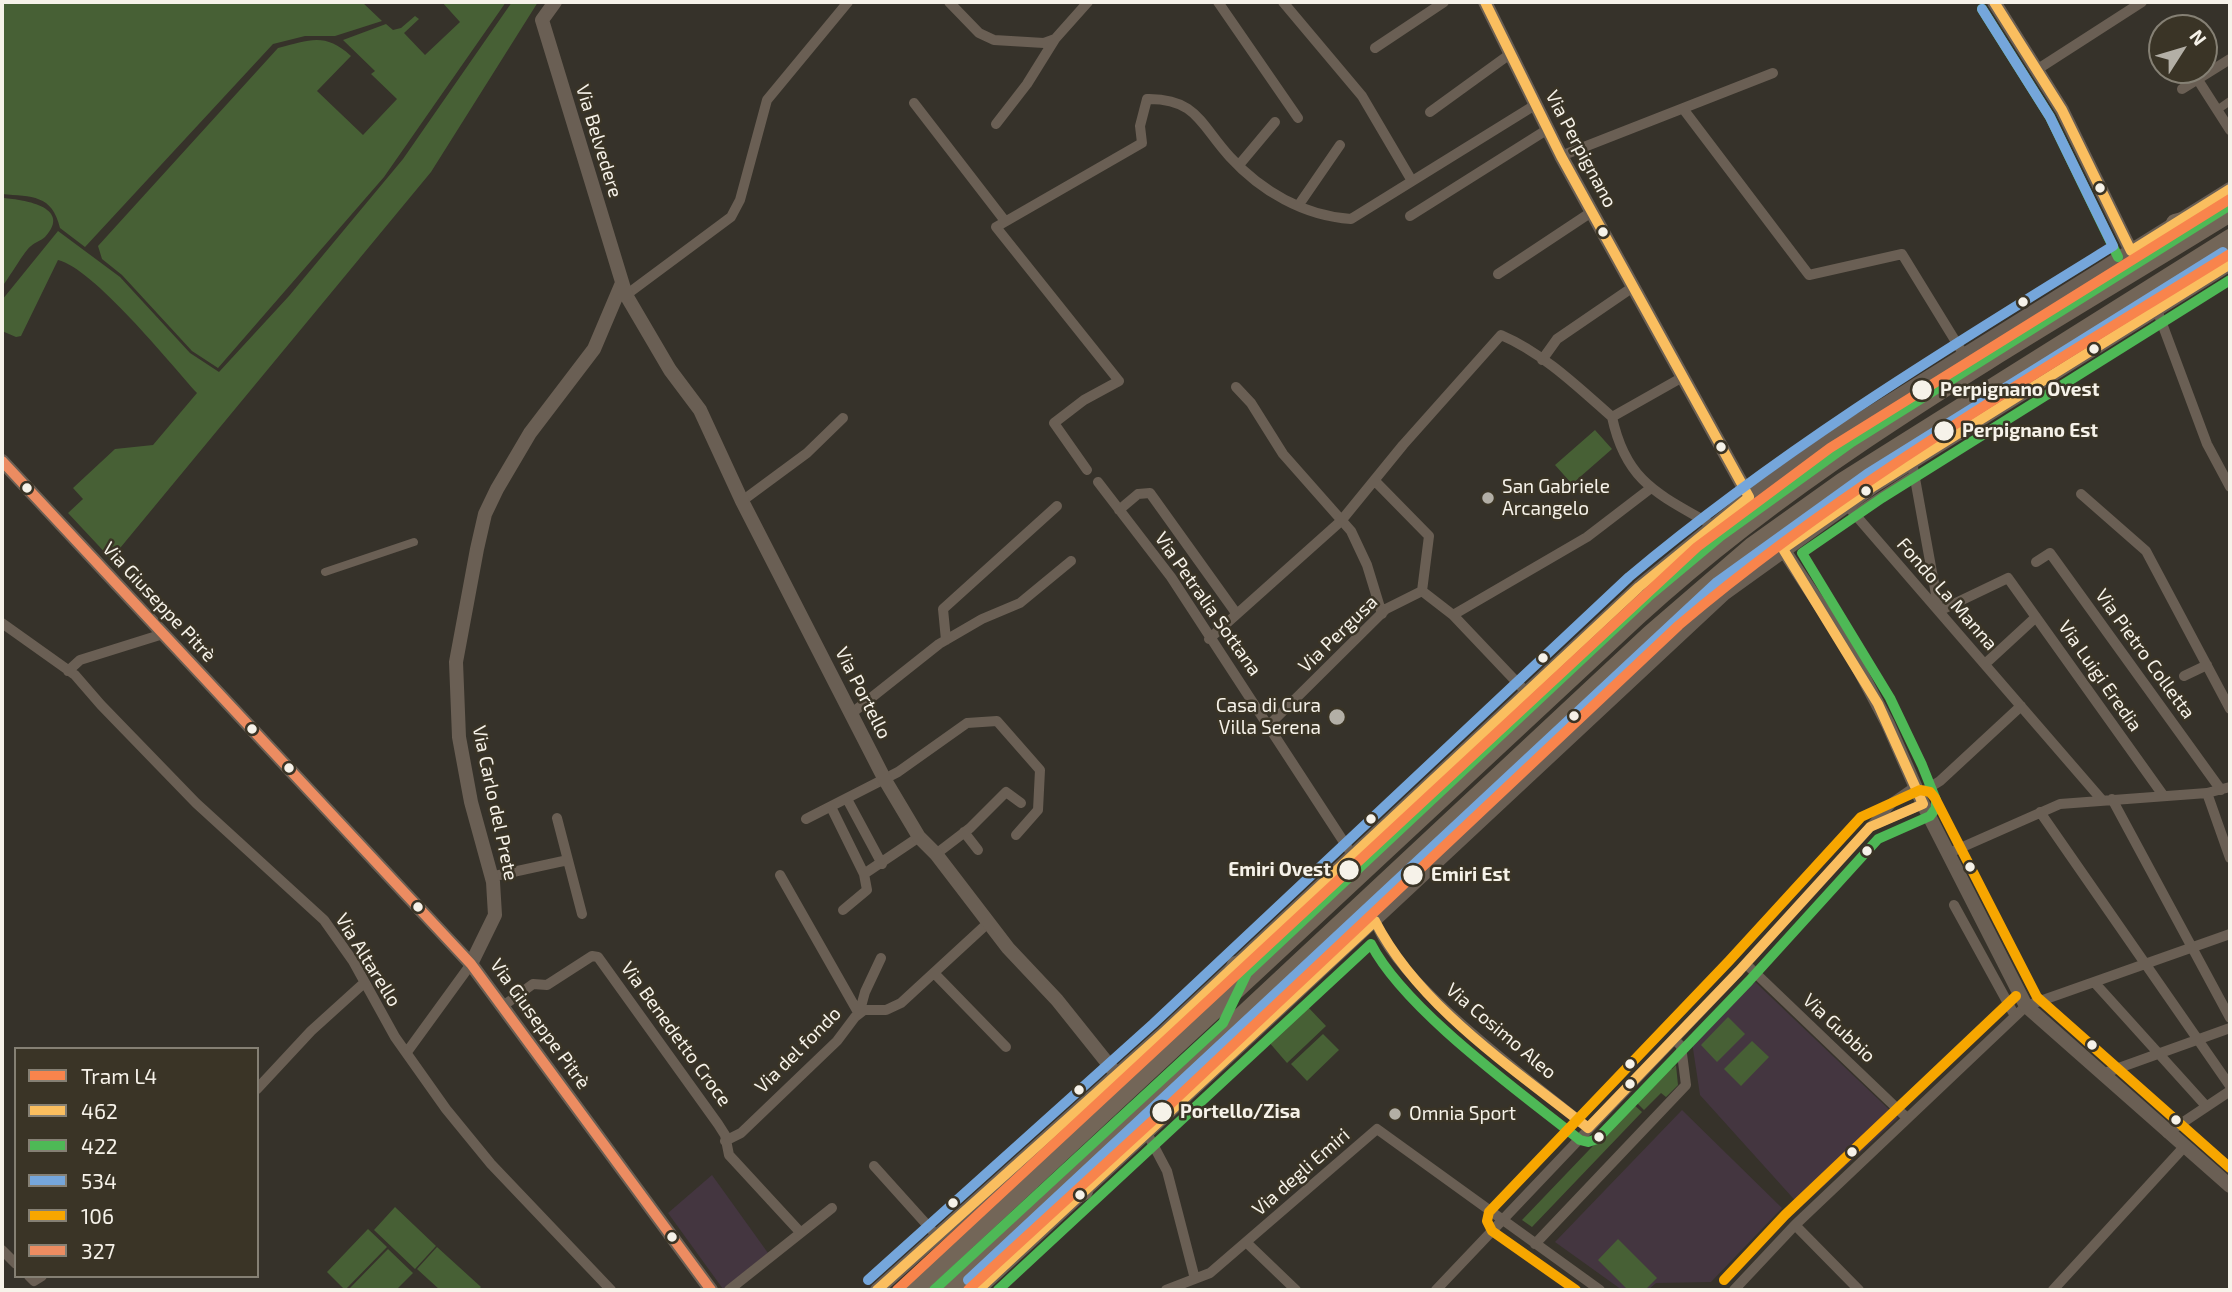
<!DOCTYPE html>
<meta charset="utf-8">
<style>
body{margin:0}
#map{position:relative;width:2232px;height:1292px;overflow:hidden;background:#36322a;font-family:"Exo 2",sans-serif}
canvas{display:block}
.frame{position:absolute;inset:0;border:4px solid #f6f2e9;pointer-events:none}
.legend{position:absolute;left:14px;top:1047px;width:245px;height:231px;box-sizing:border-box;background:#3a3426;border:2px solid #858074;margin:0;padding:9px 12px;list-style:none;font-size:21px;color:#f6f2e9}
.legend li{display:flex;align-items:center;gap:14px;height:35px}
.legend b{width:35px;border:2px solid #858074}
.north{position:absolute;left:2148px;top:14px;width:70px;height:70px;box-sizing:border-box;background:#3a3426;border:2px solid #858074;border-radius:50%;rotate:53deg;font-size:19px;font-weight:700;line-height:28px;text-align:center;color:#f6f2e9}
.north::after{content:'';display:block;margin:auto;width:24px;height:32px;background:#b3afa6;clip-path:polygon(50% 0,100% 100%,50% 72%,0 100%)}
</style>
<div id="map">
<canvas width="2232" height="1292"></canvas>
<div class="frame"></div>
<ul class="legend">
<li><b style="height:9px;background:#f8844c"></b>Tram L4</li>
<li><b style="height:9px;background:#fabe5f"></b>462</li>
<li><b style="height:9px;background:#4eb956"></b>422</li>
<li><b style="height:9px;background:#75a6db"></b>534</li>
<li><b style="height:9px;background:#f7a600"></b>106</li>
<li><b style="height:9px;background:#ec8c61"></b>327</li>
</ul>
<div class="north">N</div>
</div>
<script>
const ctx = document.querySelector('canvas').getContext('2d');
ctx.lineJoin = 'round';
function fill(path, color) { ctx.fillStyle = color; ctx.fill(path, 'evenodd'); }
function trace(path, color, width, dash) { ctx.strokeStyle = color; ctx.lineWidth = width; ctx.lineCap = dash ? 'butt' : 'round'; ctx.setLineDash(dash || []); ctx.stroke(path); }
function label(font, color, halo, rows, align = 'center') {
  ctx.font = font + ' "Exo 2",sans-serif'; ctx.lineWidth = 5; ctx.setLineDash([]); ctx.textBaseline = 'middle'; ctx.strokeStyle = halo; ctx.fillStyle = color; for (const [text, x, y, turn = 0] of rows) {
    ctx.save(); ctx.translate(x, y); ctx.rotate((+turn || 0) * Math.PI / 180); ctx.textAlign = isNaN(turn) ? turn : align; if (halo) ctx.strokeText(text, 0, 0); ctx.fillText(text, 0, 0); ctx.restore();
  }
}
fill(new Path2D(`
 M1752,979L1898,1118L1801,1207L1700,1095L1692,1042Z
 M1682,1110L1782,1208L1711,1282L1656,1283L1648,1290H1622L1555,1242Z
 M712,1175L768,1253L723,1289L668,1213Z`), '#443640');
fill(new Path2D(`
 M2,2H362L382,21L335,36H305L273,44L85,247L60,228C52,194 32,197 2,194Z
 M442,2H506L384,177L218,368L192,351L122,275L102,259L98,246L278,48C310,40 325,32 351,56L317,91L363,135L397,99L371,74L375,71L343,40L386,24L393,30L401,28L415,16L419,19L404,33L425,55L460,22Z
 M512,2H538L431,172L111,559L68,513L83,499L73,488L115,449L153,445L197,393C170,363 93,268 58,260L21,336L16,337L2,331V300L58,231L120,277L190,353L219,372L289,296L403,159Z
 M2,198C20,199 74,206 45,237C41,241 35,242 31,246C25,250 9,278 2,287Z
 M1595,430L1612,449L1572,484L1555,465Z
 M1306,1005L1326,1026L1287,1063L1268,1041Z
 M1728,1017L1745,1034L1717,1062L1701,1045Z
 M1323,1034L1339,1050L1307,1081L1291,1064Z
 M1752,1041L1769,1057L1741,1086L1724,1069Z
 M1676,1065L1678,1085L1666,1097L1661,1093L1644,1110L1635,1101L1669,1066L1672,1069Z
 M1633,1104L1642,1112L1532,1227L1522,1220Z
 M395,1207L436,1246L415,1269L374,1230Z
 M368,1229L387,1247L345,1290L327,1272Z
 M1618,1239L1657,1278L1645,1290H1628L1598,1260Z
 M437,1247L481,1287L478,1290H440L417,1269Z
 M388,1249L413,1273L396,1290H348Z`), '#476035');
trace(new Path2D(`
 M2217,110L2230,101
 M325,572L414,542`), '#6a5f54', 8);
trace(new Path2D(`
 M949,2L979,33L994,40L1044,43L1055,39L1088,2
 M1218,2L1298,118
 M1283,2L1362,96L1412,181
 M1375,48L1444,2
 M2038,69L2142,2
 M2198,80L2230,130
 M2182,89L2230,59
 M914,103L1005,221
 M1684,110L1809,275L1902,254L1964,355
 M1430,112L1510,54
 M996,124L1027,84L1055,39
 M1561,156L1773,73
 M1239,165L1275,122
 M1298,206L1340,145
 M1410,216L1548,129
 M1498,274L1593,211
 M626,295L731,217L740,200L767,100L848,2
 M2157,310L2207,444L2230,487
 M1542,360L1557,339L1633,287
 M1681,378L1612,417C1626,482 1658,494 1712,525
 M1236,387L1251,403L1283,454L1351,531L1367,565L1382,614
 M1912,462L1939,611L2008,578L2163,795
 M1087,470L1054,423L1084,400L1119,381L996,227L1142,143L1140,126L1147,99C1197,98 1201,126 1230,157C1261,191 1304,216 1351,219L1535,105
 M1375,481L1429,536L1422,591
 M1098,482L1171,577L1353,856
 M2081,494L2146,551L2230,709
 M742,501L807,453L843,418
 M1846,504L2102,800
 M1119,510L1138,494L1150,493L1236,613
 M1855,514L1915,475
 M2036,562L2050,553L2221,790
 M1453,615L1587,537L1651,488
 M2,623L75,675L101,705L196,803L324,920L353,961L395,1037L446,1109L491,1164L611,1290
 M1209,639L1341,521L1403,445L1501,335C1543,353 1578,387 1612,417
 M946,640L943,609L1057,506
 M1985,664L2036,617
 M68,671L80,660L163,634
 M2184,676L2207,665
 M852,713L939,644L982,619L1020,603L1071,561
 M1268,726L1386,609L1422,591L1453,615L1527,693
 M2207,793L2230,858
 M1919,794L1940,781L2021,706
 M847,799L882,864
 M2112,799L2230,1018
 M831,807L864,874
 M2040,812L2230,1086
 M557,818L582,914
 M806,819L898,772L967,723L997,721L1040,770L1038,810L1016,835
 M1876,824L1923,804
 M964,832L978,850
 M1949,853L2060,804L2207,793L2230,787
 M936,854L970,828L1006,792L1021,803
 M780,875L859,1014
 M490,877L568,860
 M1954,905L2015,1016
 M843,910L867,890L864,874L919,837
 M1375,921C1395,982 1534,1083 1588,1128
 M1746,964L1907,1118
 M935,974L1006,1047
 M2094,982L2206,1106
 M503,1006L533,984L547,985L592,956L598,957L718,1124L725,1135L729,1155L800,1232
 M859,1014L865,992L881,958
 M407,1052L471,964
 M2102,1074L2230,1028
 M257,1089L311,1031L364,983
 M1147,1133L1167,1171L1195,1279
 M2167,1133L2230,1091
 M725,1141L741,1133L837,1041L855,1017L864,1010H886L901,1003L989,922
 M874,1166L937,1236
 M1795,1225L1859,1290
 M1247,1243L1296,1290
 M1535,1244L1686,1085L1681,1046L1674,1039
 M2,1250L16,1264
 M29,1276L34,1281L42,1276
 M729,1290L832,1208
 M1166,1290L1210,1273L1377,1129L1600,1290
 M1436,1290L1739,971L1893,802L1916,786
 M1734,1290L1795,1225L2026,1006L2230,934
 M2053,1290L2184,1147`), '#6a5f54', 10);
trace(new Path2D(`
 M555,2L542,20L626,295L670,370L700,410L742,501L885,780L919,837L936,854L1008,948L1057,1000L1117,1075
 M1485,2L1561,156L1749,497
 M1994,2L2062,110L2131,251
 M2,461L471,964L711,1290
 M1783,549L1847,646L1888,724L1923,804L2026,1006L2230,1186
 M471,964L495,915L493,882L471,802L459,737L456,662L477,549L485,514L497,489L530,433L594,349L622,283
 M877,1290L1162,1034L1639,587L1749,497L1844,430L2230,189
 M978,1290L1725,593L1874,486L2230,264`), '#6a5f54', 14);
trace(new Path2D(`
 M2175,223L2224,210
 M1217,1004L1236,965
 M1040,1214L1084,1191
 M914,1290L1638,616C1815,454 2027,339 2230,213
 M948,1290L1650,634L1752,546L1843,481L2230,238`), '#736658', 18);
trace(new Path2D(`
 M1994,2L2062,110L2131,251L2230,189
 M877,1290L1162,1034L1639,587L1749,497L1561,156L1485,2
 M978,1290L1375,921C1420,1008 1513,1068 1588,1128L1739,971L1870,827L1923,804L1878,704L1783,549L1874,486L2230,264`), '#fabe5f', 10);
trace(new Path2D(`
 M1982,9L2050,117L2118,257
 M934,1290L1223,1023L1247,973L1648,597L1721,536L1852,442L2230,205
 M998,1290L1371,944C1405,1010 1520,1092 1580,1140L1588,1142L1597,1139L1749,981L1878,839L1930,816L1936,808V800L1922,765L1890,698L1802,553L1882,498L2230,280`), '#4eb956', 10);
trace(new Path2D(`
 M868,1280L1153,1024L1629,577C1780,450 1946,349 2113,246L2050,117L1982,9
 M968,1280L1717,582L1867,474L2223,252`), '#75a6db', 10);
trace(new Path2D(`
 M1724,1280L1785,1215L2016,996
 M1576,1290L1492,1231L1487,1221L1489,1212L1729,961L1861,817L1920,790L1930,792L1935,798L2037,997L2230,1168`), '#f7a600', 10);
trace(new Path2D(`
 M2,461L471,964L711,1290`), '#ec8c61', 10);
trace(new Path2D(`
 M897,1290L1697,547L1830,448L2230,199
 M968,1290L1162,1112L1679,625C1849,481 2041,371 2230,254`), '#f8844c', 10);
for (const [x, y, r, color] of [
 [2100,188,6,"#f6f2e9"],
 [1603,232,6,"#f6f2e9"],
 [2023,302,6,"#f6f2e9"],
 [2094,349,6,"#f6f2e9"],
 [1922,390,11,"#f6f2e9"],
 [1944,431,11,"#f6f2e9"],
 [1721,447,6,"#f6f2e9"],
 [27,488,6,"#f6f2e9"],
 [1866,491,6,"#f6f2e9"],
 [1488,498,7,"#b3afa6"],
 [1543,658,6,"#f6f2e9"],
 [1574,716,6,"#f6f2e9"],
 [1337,717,9,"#b3afa6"],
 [252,729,6,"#f6f2e9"],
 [289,768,6,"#f6f2e9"],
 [1371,819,6,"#f6f2e9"],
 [1867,851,6,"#f6f2e9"],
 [1970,867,6,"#f6f2e9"],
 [1349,870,11,"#f6f2e9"],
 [1413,875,11,"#f6f2e9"],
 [418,907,6,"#f6f2e9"],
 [2092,1045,6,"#f6f2e9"],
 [1630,1064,6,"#f6f2e9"],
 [1630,1084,6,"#f6f2e9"],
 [1079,1090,6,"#f6f2e9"],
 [1162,1112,11,"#f6f2e9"],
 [1395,1114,7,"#b3afa6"],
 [2176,1120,6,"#f6f2e9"],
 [1599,1137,6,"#f6f2e9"],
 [1852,1152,6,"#f6f2e9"],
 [1080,1195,6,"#f6f2e9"],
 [953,1203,6,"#f6f2e9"],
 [672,1237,6,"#f6f2e9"]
]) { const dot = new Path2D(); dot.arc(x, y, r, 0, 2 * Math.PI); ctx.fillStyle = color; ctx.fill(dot); trace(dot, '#3a3426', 2.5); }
label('19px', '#f6f2e9', '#3a3426', [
 ["Via Belvedere",599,141,73],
 ["Via Perpignano",1581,149,62],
 ["Fondo La Manna",1947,594,49],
 ["Via Giuseppe Pitrè",159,602,47],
 ["Via Petralia Sottana",1208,604,55],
 ["Via Pergusa",1338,634,-44],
 ["Via Pietro Colletta",2145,654,54],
 ["Via Luigi Eredia",2100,676,55],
 ["Via Portello",863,693,63],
 ["Via Carlo del Prete",495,803,78],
 ["Via Altarello",368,960,58],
 ["Via Giuseppe Pitrè",540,1024,54],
 ["Via Gubbio",1839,1028,43],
 ["Via Cosimo Aleo",1501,1031,40],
 ["Via Benedetto Croce",676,1034,54],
 ["Via del fondo",798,1050,-45],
 ["Via degli Emiri",1301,1172,-41]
]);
label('bold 19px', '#f6f2e9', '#3a3426', [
 ["Perpignano Ovest",1940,390],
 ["Perpignano Est",1962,431],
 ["Emiri Ovest",1331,870,"right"],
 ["Emiri Est",1431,875],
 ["Portello/Zisa",1180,1112]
], 'left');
label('19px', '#f6f2e9', '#3a3426', [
 ["San Gabriele",1502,487],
 ["Arcangelo",1502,509],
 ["Casa di Cura",1321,706,"right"],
 ["Villa Serena",1321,728,"right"],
 ["Omnia Sport",1409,1114]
], 'left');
</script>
